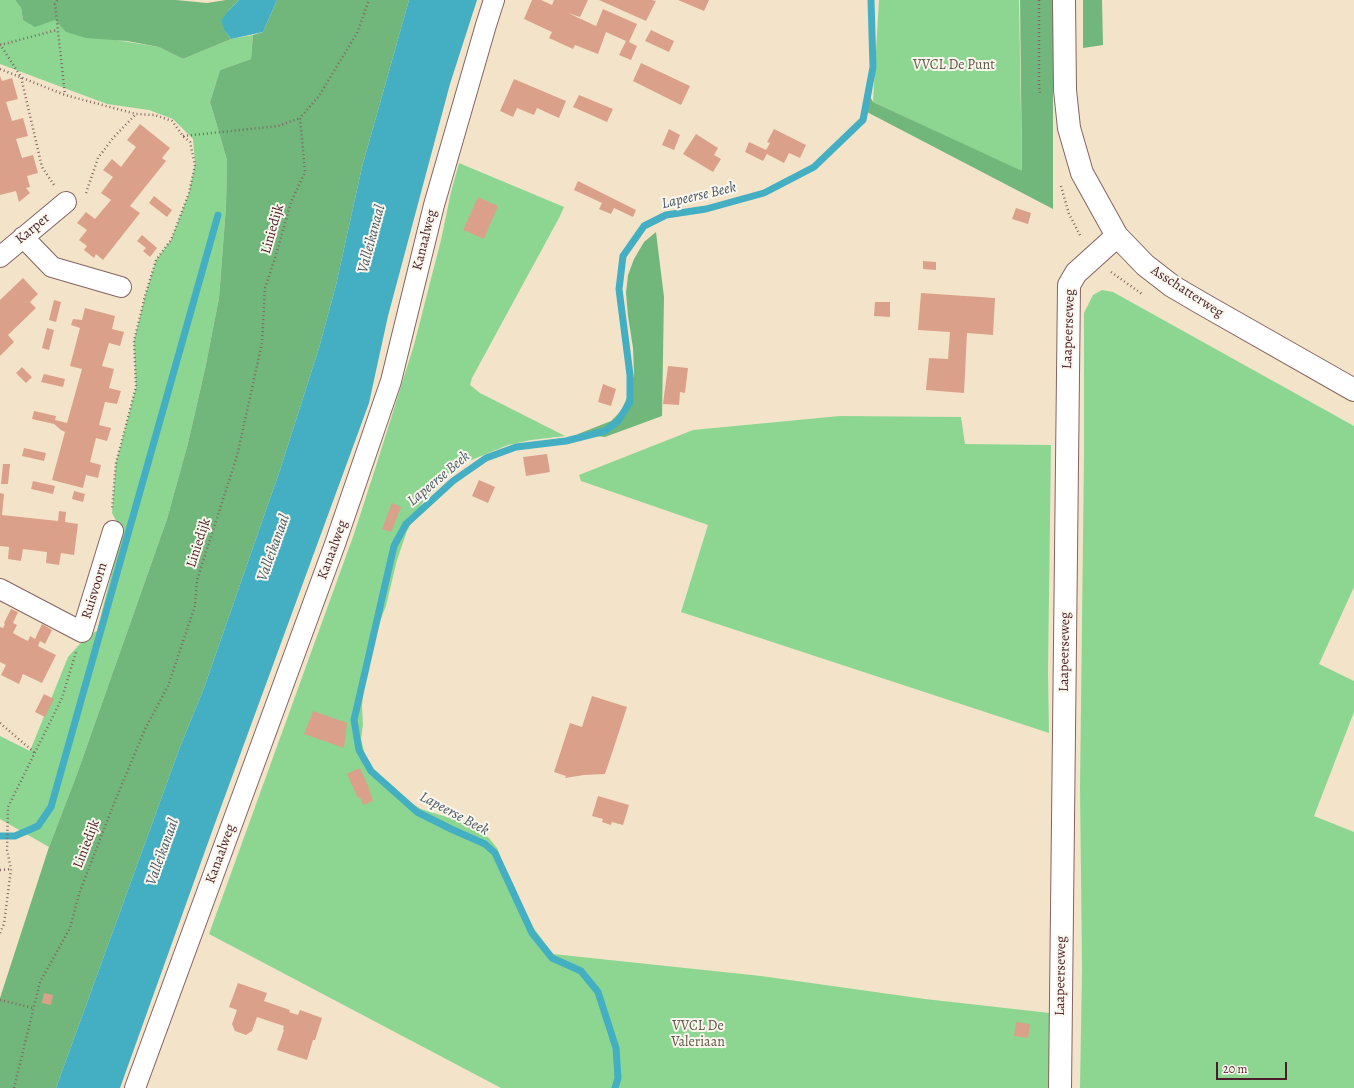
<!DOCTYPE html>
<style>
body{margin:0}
#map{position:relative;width:1354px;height:1088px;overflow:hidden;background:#f3e4c9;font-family:Alegreya,serif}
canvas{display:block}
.scale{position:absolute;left:1216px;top:1062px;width:71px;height:18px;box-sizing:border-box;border:2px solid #4a1f2b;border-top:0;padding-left:5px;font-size:12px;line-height:14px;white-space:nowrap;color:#4a1f2b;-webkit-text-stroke:3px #fbf7ec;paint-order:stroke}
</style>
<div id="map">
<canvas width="1354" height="1088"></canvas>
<div class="scale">20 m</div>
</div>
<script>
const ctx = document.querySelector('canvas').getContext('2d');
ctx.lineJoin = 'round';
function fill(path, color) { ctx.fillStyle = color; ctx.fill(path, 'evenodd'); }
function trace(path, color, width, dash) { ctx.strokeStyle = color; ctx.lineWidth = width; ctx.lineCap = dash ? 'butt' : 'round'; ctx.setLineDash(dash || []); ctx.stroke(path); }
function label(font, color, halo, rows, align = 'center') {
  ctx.font = font + ' Alegreya,serif'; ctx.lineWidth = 4; ctx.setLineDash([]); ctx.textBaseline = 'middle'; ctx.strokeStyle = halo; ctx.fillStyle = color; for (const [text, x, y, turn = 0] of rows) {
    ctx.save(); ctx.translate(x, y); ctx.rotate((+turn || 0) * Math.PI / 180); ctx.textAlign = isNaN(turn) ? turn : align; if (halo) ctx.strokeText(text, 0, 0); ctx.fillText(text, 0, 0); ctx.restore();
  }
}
fill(new Path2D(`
 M0,0H15L21,8L23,20H55L67,32L159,47L183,59L231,39L253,35L251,59L220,70L210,102L227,160L226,206L219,298L205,369L188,443L167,519L77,774L49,847L0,819V736L30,751L68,657L88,635L97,631L122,532L112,513L116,463L136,387L134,341L145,296L156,260L171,240L189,193L195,164L193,139L173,119L149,110L107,104L0,64Z
 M879,0H1019L1022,172L873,102Z
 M459,163L564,207L559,218L472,378L470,385L480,393L565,436L531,440L508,445L469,461L452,473L424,500L407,531L397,560L386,606L373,639L365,673L362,706L363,725L361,739L365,755L370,765L379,777L389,788L404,799L421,809L466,823L489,838L497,848L503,864L515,888L526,918L553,954L761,976L925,999L1050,1013L1049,1088H501L209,934L354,534L376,466L414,345L441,240L451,192Z
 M1102,290L1113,292L1354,426V587L1319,664L1354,681V712L1314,816L1354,832V1088H1080L1082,969L1080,787L1084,455V313L1093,295Z
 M840,416L961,417L965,444L1051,445L1048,672L1049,733L681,612L708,525L581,481L579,475L693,430Z`), '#8cd692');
fill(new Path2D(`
 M15,0H176L207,3L226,0H239L228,11L225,31L231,39L183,59L159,47L127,41L86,38L66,32L55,20L35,27L23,20L21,8Z
 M277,0H409L362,167L336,285L319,348L280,470L204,688L180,747L56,1088H0V998L49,847L77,774L167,519L188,443L205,369L219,298L226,206L227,160L210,102L220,70L251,59L253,35L263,32Z
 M1020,0H1053V209L865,111L867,103L868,93L873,102L1022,171Z
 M1083,0H1102L1103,45L1083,48Z
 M656,232L664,297L662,416L605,437L578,434L611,421L621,411L629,393L634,375L633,348L628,316L626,293L628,275L634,259L644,242Z`), '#71b77c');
fill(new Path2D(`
 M239,0H277L263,32L231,39L225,31L221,21L228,11Z
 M409,0H477L450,84L388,316L369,403L214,826L120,1088H56L180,747L204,688L280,470L319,348L336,285L362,167Z`), '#44afc3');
trace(new Path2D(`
 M0,836H15L38,826L51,807L218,215
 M615,1088L618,1078L616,1048L598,992L581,971L552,958L532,933L495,853L485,844L451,829L417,812L371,771L359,750L354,720L394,546L406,524L453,481L486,458L516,447L566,441L605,431L618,421L630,402V375L619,289L623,256L644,226L666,215L706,209L764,193L814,167L863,120L873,67L871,0`), '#44afc3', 7);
fill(new Path2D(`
 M532,0H541L552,5L554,0H588L580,17L568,13L596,26L603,9L637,24L629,42L637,46L631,60L619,55L626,41L606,32L598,54L575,45L573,49L549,38L552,32L524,19Z
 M599,0H652L656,1L646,21Z
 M678,0H709L704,11Z
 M651,30L674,41L669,52L645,41Z
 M641,63L690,86L681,105L633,81Z
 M0,76L2,81L12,78L18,99L6,102L12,121L23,118L28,136L16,139L22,158L33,155L38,173L27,176L30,187L26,188L30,193L19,202L16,191L0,195Z
 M514,79L566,101L559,118L537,108L534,115L517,108L513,117L500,111Z
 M579,95L613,109L607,122L573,107Z
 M140,124L170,148L162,158L166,161L130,206L140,213L103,260L96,254L94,258L84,250L87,246L79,240L87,230L77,223L86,212L95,219L111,200L101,193L113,177L103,170L112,159L121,167L136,147L127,140Z
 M669,129L680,135L674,150L662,145Z
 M774,129L806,145L800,158L789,153L784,163L767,154L763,161L745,152L749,142L766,150L770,143L767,142Z
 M696,134L718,148L714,155L721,159L713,172L683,154Z
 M578,181L636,210L633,217L614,208L611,214L599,209L602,203L574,190Z
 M154,196L172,210L167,217L149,203Z
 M478,197L498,206L484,239L463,230Z
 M1016,208L1031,213L1028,224L1012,219Z
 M142,235L157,248L150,257L143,251L146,248L137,241Z
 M923,261L936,262V270L923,269Z
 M23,278L38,294L30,302L36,308L8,335L14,342L0,356V300Z
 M921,293L995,298L993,335L967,333L964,393L926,390L929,358L948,359L950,332L918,330Z
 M54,300L61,302L56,322L49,320Z
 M875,302H890V317L874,316Z
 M85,308L115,316L112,329L124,332L120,346L109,343L102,366L114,369L109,388L121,391L117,404L105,402L99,425L111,428L107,441L96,438L90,462L101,465L98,478L86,475L83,488L52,480L65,432L61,430L54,424L32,419L34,411L56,416L55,420L67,423L82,369L70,366L80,328L71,325L73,319L82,320Z
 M47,328L54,330L49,350L42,348Z
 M668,366L688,368L685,393L680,392L679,405L663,404Z
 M22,367L32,377L26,383L16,373Z
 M44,374L65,379L63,387L41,382Z
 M603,384L616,389L611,406L598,402Z
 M24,448L46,453L44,461L22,456Z
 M547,454L550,472L526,476L523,457Z
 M3,464H10L8,484H1Z
 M479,480L495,487L488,503L472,496Z
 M33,481L55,486L53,494L31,489Z
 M74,491L85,494L83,502L72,499Z
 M0,493L4,494L2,515L58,521L59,511L66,512L65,522L78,524L74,555L61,553L59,565L46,563L47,552L23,549L21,561L8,559L9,547L0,546Z
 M392,503L401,507L391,532L382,529Z
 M11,609L18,612L13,623L17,625L13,633L20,637L28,641L30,636L35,639L42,624L52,630L45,644L40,641L38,646L56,655L42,683L23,674L19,684L1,675L6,665L0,662V627L3,628L5,624L4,623Z
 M44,694L54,699L45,717L35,712Z
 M592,696L627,707L614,747L605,774L584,775L565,778L566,776L554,772L570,723L582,727Z
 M313,711L347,723L344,748L304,734Z
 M360,768L371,793H370L373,801L363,805L360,797L358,798L347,774Z
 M598,796L629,805L623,825L612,822L611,825L602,822L603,819L592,816Z
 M238,983L267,993L264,1001L290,1010L289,1012L298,1015L300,1010L322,1018L315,1040H313L307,1060L277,1050L284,1030L283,1029L284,1026L257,1017L252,1031L246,1035L235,1031L232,1024L237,1010L229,1007Z
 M44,993L53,995L51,1005L42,1003Z
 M1016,1022L1030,1024L1028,1038L1014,1036Z`), '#dba089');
const minor = new Path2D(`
 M23,237L52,267L121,287
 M0,257L66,202
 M0,589L82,632L113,531
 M135,1088L335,544L391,381L434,205L486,25L494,0`);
const tertiary = new Path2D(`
 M1064,0L1065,90L1069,128L1082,173L1117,236L1145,265L1172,286L1201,303L1354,390
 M1060,1088L1069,285L1076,273L1117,236`);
trace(minor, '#856462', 22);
trace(tertiary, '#856462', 24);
trace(new Path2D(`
 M57,0L55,4L65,95
 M1039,0V86L1040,93
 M0,44L21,77L42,167L54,185
 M0,45L57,30
 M0,69L65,95L136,114L155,115L172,121L183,136L190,142L195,165L189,193L171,240L156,260L145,296L134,341L136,387L116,463L112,509
 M183,136L278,126L300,118
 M1061,186L1069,214L1081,237
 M86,193L98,158L113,138L136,114
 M1111,272L1142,294
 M0,723L35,753
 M0,870L11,869
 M0,933L4,924L11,869L7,850L8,807L62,698L76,652
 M0,1000L33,1008
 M14,1088L40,982L70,928L80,891L113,806L145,729L168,686L195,606L197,580L237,456L262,343L265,288L276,255L291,202L305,172L300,118L319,96L357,33L369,0`), '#856462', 2.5, [1, 3]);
trace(minor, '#fff', 20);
trace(tertiary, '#fff', 22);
label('14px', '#5e564a', '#fbf7ec', [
 ["VVCL De Punt",954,66],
 ["VVCL De",698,1027],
 ["Valeriaan",698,1043]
]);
label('14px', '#4a1f2b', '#fbf7ec', [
 ["Karper",33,229,-40],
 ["Liniedijk",273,229,-74],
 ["Kanaalweg",425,240,-76],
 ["Asschatterweg",1187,292,33],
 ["Laapeerseweg",1069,329,-88],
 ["Liniedijk",199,543,-72],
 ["Kanaalweg",333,550,-70],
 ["Ruisvoorn",95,591,-73],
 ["Laapeerseweg",1065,652,-89],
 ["Liniedijk",87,844,-69],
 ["Kanaalweg",221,854,-70],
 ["Laapeerseweg",1061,976,-89]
]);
label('italic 15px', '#485968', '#fbf7ec', [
 ["Lapeerse Beek",699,196,-13],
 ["Valleikanaal",372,239,-75],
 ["Lapeerse Beek",439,479,-40],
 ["Valleikanaal",274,548,-70],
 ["Lapeerse Beek",454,814,28],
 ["Valleikanaal",163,852,-70]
]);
</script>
